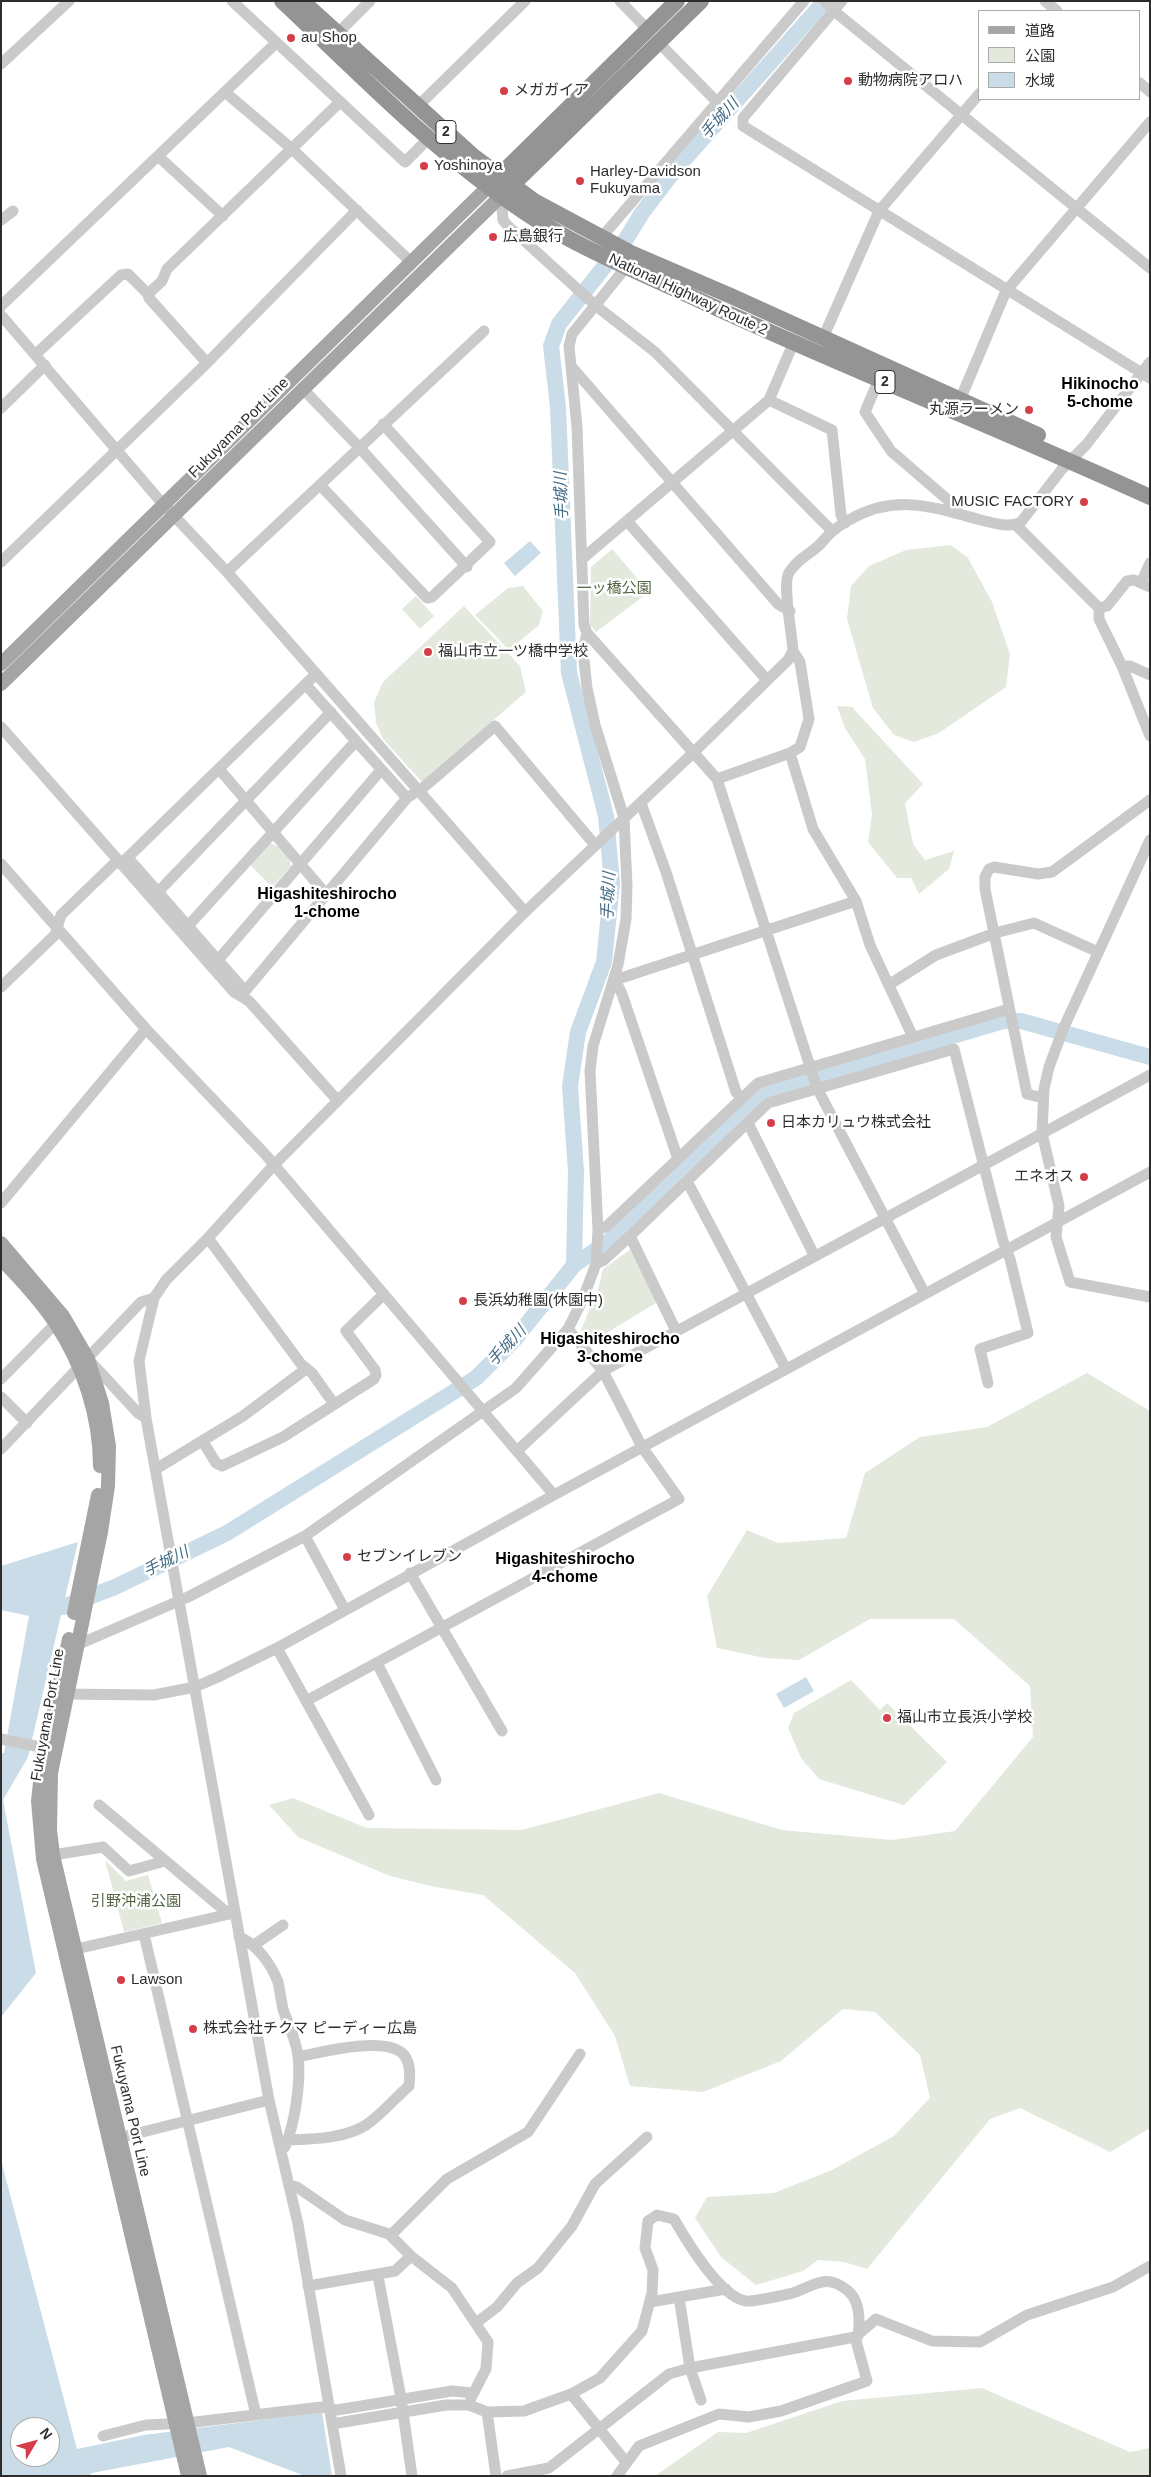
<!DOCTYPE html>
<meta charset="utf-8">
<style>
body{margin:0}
#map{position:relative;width:1151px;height:2477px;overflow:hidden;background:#fff;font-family:Helvetica,"Noto Sans JP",sans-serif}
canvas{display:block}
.frame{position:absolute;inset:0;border:2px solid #2d2d2d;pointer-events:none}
.legend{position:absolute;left:978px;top:10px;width:162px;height:90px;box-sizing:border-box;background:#fff;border:1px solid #ababab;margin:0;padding:6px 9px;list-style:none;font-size:15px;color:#2d2d2d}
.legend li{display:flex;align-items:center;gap:10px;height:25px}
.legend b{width:25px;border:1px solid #ababab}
.north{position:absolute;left:10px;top:2417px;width:50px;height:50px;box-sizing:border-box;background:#fff;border:1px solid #ababab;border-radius:50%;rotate:53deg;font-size:14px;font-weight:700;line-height:20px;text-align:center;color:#2d2d2d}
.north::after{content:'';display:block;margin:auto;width:18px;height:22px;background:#d53e49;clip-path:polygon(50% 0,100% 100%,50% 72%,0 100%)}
</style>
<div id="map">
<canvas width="1151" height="2477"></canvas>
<div class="frame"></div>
<ul class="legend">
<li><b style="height:6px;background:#a5a5a5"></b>道路</li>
<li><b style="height:14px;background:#e3e9dc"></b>公園</li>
<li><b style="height:14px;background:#c9dce8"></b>水域</li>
</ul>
<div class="north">N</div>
</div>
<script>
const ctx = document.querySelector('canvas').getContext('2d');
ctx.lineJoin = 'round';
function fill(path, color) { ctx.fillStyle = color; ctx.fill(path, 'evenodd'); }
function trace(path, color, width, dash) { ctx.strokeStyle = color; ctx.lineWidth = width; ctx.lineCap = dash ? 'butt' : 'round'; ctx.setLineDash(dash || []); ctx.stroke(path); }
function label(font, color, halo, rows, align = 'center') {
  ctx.font = font + ' Helvetica,"Noto Sans JP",sans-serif'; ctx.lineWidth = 5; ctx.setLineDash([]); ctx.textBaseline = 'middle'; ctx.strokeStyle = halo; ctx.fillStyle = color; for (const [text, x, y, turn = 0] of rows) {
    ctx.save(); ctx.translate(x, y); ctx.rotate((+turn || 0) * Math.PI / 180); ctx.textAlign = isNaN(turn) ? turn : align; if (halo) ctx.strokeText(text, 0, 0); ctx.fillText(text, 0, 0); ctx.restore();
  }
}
fill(new Path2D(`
 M951,545L968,558L992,602L1010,654L1006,687L939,733L914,742L894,735L873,708L847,619L851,586L869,566L906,550Z
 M612,549L649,592L596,632L590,625L591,567Z
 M523,586L543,611L539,625L509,650L475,615L508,588Z
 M416,596L434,616L420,629L402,609Z
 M464,606L520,666L526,692L422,782L383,739L376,723L374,702L383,682Z
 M837,706L852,707L923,784L905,803L913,844L925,860L954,851L949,869L919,894L911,878H897L868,842L872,815L865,759L845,728Z
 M269,843C280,845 290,856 291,866L272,887L250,865Z
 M631,1249L659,1301L592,1342L581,1330L598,1290L603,1269Z
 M1087,1373L1150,1411V2128L1110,2152L1020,2108L990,2119L867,2269L844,2262L818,2260L803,2271L756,2285L721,2257L695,2218L707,2197L774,2193L832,2170L894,2136L930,2098L920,2055L875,2012L843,2009L781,2061L703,2092L630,2086L615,2036L575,1973L483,1895L430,1886L390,1876L298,1837L269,1805L293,1798L367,1828L522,1830L659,1793L782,1830L892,1840L955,1831L1033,1737L1030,1686L954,1619H870L799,1660L765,1658L717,1648L707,1596L747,1530L778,1543L846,1538L865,1473L920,1437L987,1427Z
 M851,1680L880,1710L887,1703L947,1762L904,1805L819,1779L801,1758L788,1728L794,1713Z
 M105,1860L126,1881L148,1875L162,1923L124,1932Z
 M982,2388L1130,2452L1150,2448V2476H655L718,2432L746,2433L842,2401Z`), '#e3e9dc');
fill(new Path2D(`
 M530,541L541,553L515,576L504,563Z
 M78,1542L28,1757L3,1800L36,1973L1,2017V1753H4L29,1616L1,1610V1566Z
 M806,1677L814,1691L784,1708L776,1694Z
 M1,2160L77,2449L144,2435L322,2412L332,2476H305L229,2447L92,2473L88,2476H1ZM20,2427H50V2457H20Z`), '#c9dce8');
trace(new Path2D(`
 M574,1265L576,1172L570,1086L578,1032L604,962L612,883L606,816L569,673L558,407L551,346L559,324L626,239L642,213L674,171L825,1
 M63,1607L115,1587L227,1533L476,1378L515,1339L574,1265L609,1241L761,1093L1003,1021H1021L1150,1057`), '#c9dce8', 16);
trace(new Path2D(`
 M232,1L405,162L429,138
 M620,1L648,30
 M825,1L834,11L1150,268
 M842,1L743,118V126L1150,378
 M1045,1L1057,11
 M337,34L370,1
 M659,43L718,103
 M1,64L69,1
 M1140,83L1150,92
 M225,92L292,149L412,263
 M417,107L525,1
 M158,156L223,216
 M501,196L503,220L507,225L595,305L655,352L831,530
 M1,220L13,211
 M601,238L804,1
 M627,266L572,334L569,346L577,427L584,625L587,633L717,779L817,1088L925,1294
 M1,306L276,43
 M1,315L162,503L227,572L525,912
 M823,338L879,211L980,93
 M36,354L121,275L128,274L148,294
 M207,363L149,298L148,294L162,281L167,269L340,102
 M571,366L778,604L790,611
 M879,379L865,412L891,451L948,500L959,514
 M302,388L359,447L467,567
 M769,400L832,430L841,515L845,523
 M960,400L1006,291L1150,122
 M1,408L45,365
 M320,485L427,598L432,597L490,542L383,424
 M627,521L767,680
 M1016,525L1099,608L1107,606L1127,581L1134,580L1150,587
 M582,559L769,400L793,344
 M1,562L207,363L357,210
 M227,572L484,331
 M1141,583L1150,563
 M1099,608V619L1122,666L1150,736
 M587,633L583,651L587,688L595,725L624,818L627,886L626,919L618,965L593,1046L590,1071L598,1230
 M793,651L800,662L809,719L800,747L790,753L813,829L856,901L870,945L913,1037
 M1122,666H1130L1150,675
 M306,685L407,798
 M1,727L234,992L249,1001L338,1101
 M219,769L326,894
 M717,779L790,753
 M641,803L666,872L736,1092L741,1098
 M1150,840L1064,1027L1049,1067L1044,1089L1042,1133L1059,1206L1056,1237L1070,1282L1150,1297
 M128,858L245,991
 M1,864L146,1029L265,1154L554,1495
 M121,864L316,674
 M158,892L331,712
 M188,926L356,741
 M218,960L381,770
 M890,984L936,955L995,933L1034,923L1098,952
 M1,987L55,935L61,915L118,860
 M241,996L407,798L424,787L495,726L595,845
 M1043,1098L1027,1094L985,889V877L989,869L994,867L1038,874L1052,872L1150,800
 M748,1123L814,1255
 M678,1159L622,994L615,980L856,901
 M687,1181L786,1369
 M1,1203L146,1029
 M630,1236L676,1331
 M208,1238L301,1364L312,1373L334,1404
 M596,1264L604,1260L630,1236L768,1103L954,1049L1003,1241L1010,1259L1028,1333L980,1349L988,1383
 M154,1298L139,1361L146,1418L269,2100L298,2224L341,2476
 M89,1360L138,1413L146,1418
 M1,1379L60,1319
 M1,1397L27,1423
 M203,1442L216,1463L222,1466L283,1437L374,1379L376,1375L375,1370L346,1331L384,1294
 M1,1449L141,1302L154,1298L166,1280L208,1238L273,1166L525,912L693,753L788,660L793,651C792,634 783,589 788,575C789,571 794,566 797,563C805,555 816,550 823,541C831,531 838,526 849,520C894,494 930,506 977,519C990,522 1009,529 1021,522L1062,469L1086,445L1150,362
 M517,1451L603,1371L1150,1075
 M156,1469L243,1416L306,1369
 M305,1536L345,1610
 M410,1573L502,1731
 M77,1645L188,1597L305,1536L516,1388L568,1329L582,1301L596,1264L598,1230L607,1226L758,1083L1009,1009
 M277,1648L369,1815
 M377,1663L436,1780
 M60,1694L154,1695L195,1687L218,1677L277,1648L554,1495L1150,1172
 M306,1701L679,1499L642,1447L603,1371L568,1329
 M1,1739L45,1748
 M99,1805L224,1910L234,1913
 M53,1855L103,1847L129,1871L165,1861
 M144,1934L256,2415
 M239,1937C257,1944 271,1964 278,1982C280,1991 281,2000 283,2009C288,2025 296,2039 298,2056C301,2082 295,2123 285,2147
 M254,1945L283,1925
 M76,1949L234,1913
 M119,2138L269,2100
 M287,2140C312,2139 344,2139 366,2125C382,2114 395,2098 409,2086C410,2076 411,2064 404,2055C387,2035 322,2052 298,2057
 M289,2185L297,2187L345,2220L389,2234L411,2256L452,2288L488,2342L486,2369L471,2398
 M389,2234L394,2232L447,2179L528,2132L580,2054
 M378,2276L401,2398L412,2476
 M308,2286L395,2271L411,2256
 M679,2297L690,2368L701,2400
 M650,2302L726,2289
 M476,2323L497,2307L517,2283L538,2268L572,2226L595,2184L647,2137
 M571,2394L626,2462
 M487,2412L496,2476
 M332,2424L446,2405H469L487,2412L524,2411L571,2394L600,2378L642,2331L652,2293L653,2270L645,2248L648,2221L657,2215L674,2219C686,2240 720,2297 746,2301C751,2302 793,2294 798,2291C818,2283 828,2275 847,2290C860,2300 860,2321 858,2336
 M103,2436L146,2425L187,2423L321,2407L337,2410L452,2391L473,2393
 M507,2476L549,2468L669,2374L690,2368L855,2337L876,2319L932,2341L980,2342L1027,2315L1113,2287L1150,2266
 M617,2476L639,2446L719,2414L749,2417L781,2411L867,2381L855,2337`), '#cacaca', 11);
trace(new Path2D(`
 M1,664L489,186
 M1,684L501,196
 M1,1243L63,1316L88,1359L102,1403L109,1446L108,1486L101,1532L51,1773L50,1830L53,1855L200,2476
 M1,1259C20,1279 41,1301 56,1324C83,1365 100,1416 100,1466
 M74,1613L98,1495
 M69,1639L41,1774L38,1801L43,1859L188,2476`), '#a5a5a5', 14);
trace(new Path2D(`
 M282,1C360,74 434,152 523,211C577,248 640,272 699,300C848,369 1001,429 1150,497
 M302,1L473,156L534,201L631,253L731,296L1038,435
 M492,183L677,1
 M504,193L701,1`), '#949494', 16);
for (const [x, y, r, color] of [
 [291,38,5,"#d53e49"],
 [848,81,5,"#d53e49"],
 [504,91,5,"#d53e49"],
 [424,166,5,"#d53e49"],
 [580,181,5,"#d53e49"],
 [493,237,5,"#d53e49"],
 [1029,410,5,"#d53e49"],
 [1084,502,5,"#d53e49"],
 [428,652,5,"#d53e49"],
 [771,1123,5,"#d53e49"],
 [1084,1177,5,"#d53e49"],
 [463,1301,5,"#d53e49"],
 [347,1557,5,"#d53e49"],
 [887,1718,5,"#d53e49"],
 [121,1980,5,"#d53e49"],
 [193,2029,5,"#d53e49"]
]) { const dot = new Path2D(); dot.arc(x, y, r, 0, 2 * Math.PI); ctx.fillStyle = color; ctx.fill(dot); trace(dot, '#fff', 2); }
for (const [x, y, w] of [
 [446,132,20],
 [885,382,20]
]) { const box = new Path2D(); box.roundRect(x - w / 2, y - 11.5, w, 23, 4); ctx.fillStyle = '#fff'; ctx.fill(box); trace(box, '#2d2d2d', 1); }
label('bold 14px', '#2d2d2d', null, [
 ["2",446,132],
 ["2",885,382]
]);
label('15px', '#2d2d2d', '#fff', [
 ["au Shop",301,38],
 ["動物病院アロハ",858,81],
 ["メガガイア",514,91],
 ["Yoshinoya",434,166],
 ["Harley-Davidson",590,172],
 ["Fukuyama",590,189],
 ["広島銀行",503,237],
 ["丸源ラーメン",1019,410,"right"],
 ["MUSIC FACTORY",1074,502,"right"],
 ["福山市立一ツ橋中学校",438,652],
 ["日本カリュウ株式会社",781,1123],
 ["エネオス",1074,1177,"right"],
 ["長浜幼稚園(休園中)",473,1301],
 ["セブンイレブン",357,1557],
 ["福山市立長浜小学校",897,1718],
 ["Lawson",131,1980],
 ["株式会社チクマ ピーディー広島",203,2029]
], 'left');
label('15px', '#2d2d2d', '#fff', [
 ["National Highway Route 2",688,295,25],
 ["Fukuyama Port Line",239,428,-45],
 ["Fukuyama Port Line",48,1715,-80],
 ["Fukuyama Port Line",130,2111,77]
]);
label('15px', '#50643f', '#fff', [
 ["一ッ橋公園",614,589],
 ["引野沖浦公園",136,1902]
]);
label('italic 16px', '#436c87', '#fff', [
 ["手城川",720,119,-48],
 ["手城川",562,496,-92],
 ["手城川",609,896,-87],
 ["手城川",507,1346,-47],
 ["手城川",166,1562,-26]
]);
label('bold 16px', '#000', '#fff', [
 ["Hikinocho",1100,385],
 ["5-chome",1100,403],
 ["Higashiteshirocho",327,895],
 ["1-chome",327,913],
 ["Higashiteshirocho",610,1340],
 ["3-chome",610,1358],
 ["Higashiteshirocho",565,1560],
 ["4-chome",565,1578]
]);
</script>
